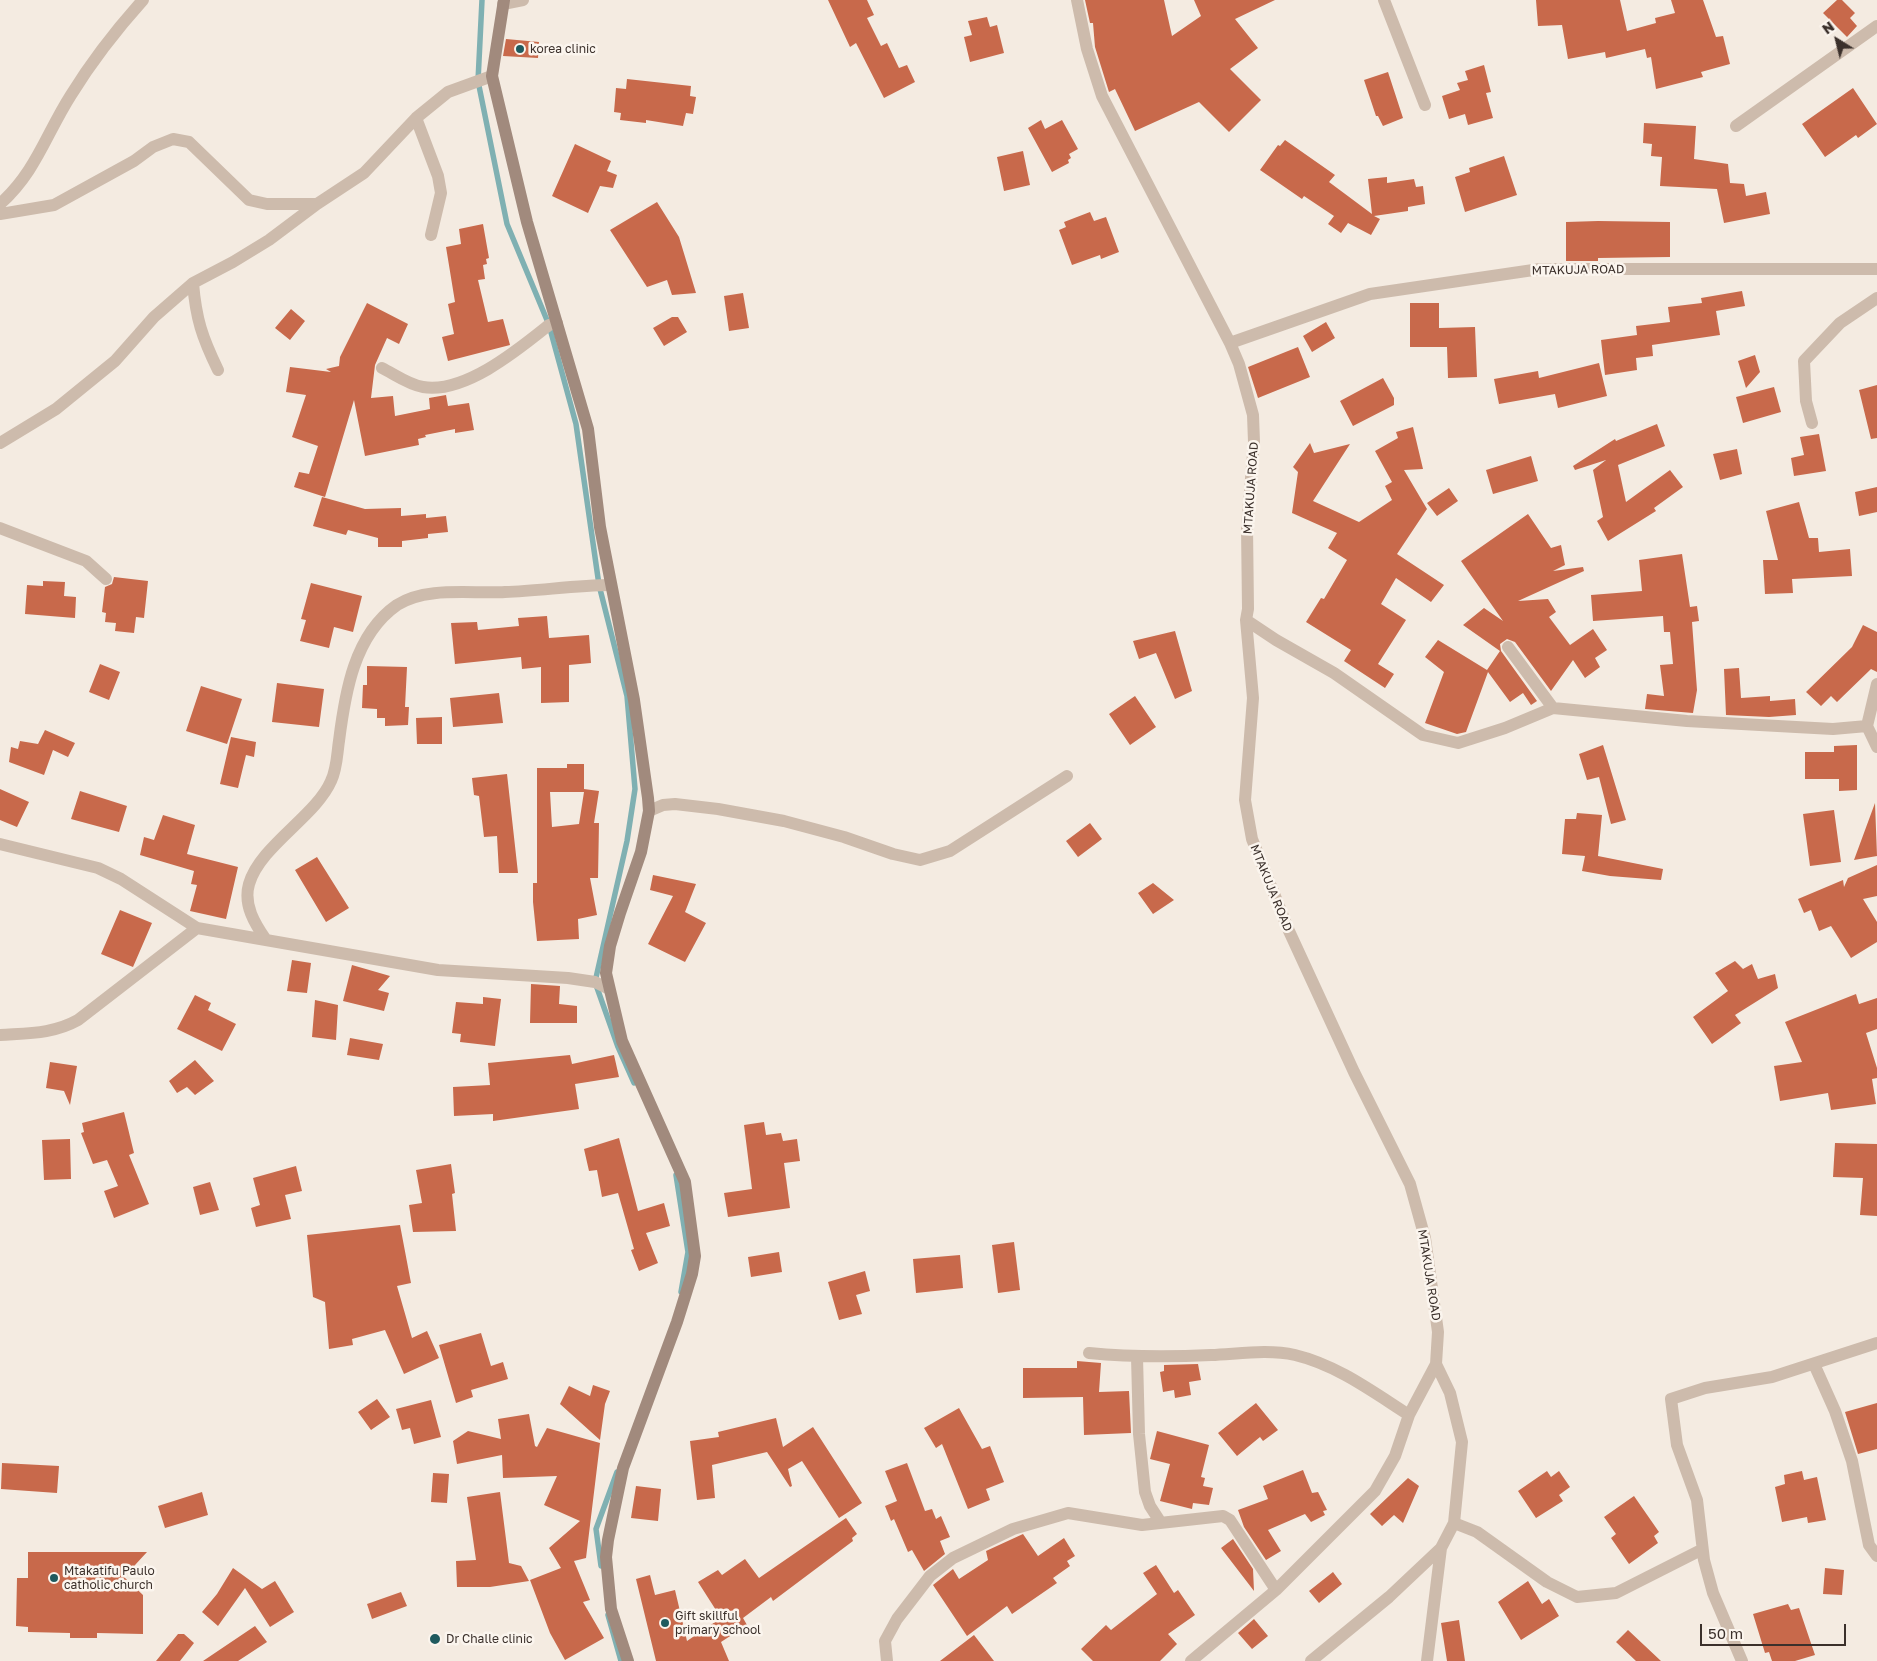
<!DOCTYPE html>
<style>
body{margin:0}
#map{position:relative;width:1877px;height:1661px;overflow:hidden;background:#f4ebe1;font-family:"Golos Text",sans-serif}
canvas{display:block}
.north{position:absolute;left:1812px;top:15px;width:50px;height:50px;-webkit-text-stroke:4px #fbf5ee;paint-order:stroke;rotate:324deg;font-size:14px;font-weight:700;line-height:20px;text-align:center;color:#3b302b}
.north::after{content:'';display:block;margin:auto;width:18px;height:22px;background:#3b302b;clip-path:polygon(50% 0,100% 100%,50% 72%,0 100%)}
.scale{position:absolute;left:1700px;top:1624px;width:146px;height:22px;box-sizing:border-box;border:2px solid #3b302b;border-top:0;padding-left:6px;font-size:15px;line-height:18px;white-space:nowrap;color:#3b302b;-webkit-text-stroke:4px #fbf5ee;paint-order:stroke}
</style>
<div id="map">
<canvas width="1877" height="1661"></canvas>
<div class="north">N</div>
<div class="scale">50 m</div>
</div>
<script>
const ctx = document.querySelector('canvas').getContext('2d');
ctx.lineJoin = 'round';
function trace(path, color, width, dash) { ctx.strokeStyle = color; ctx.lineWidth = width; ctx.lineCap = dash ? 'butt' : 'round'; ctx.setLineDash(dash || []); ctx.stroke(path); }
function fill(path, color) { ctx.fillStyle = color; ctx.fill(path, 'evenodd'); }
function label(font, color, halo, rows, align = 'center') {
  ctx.font = font + ' "Golos Text",sans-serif'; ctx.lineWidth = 5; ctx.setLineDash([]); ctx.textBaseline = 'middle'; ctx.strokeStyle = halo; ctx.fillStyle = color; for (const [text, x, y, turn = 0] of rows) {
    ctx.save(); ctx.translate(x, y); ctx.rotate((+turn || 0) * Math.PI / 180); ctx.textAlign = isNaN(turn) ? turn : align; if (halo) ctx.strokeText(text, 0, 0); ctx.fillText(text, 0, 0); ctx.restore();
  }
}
trace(new Path2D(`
 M482,0L478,81L507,224L549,325L576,424L599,585L627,696L635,789L627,841L595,982L618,1047L634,1083
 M676,1175L688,1252L681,1292
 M601,1566L596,1529L617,1472
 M608,1615L621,1661`), '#7fb0b2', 5.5);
fill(new Path2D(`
 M828,0H867L874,15L867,18L881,46L887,43L899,68L907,65L915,82L884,98L856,43L850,47Z
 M1085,0H1164L1172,36L1201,16L1194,0H1275L1235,19L1258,48L1230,69L1261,100L1229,132L1199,102L1135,131L1115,89L1109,92L1095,47L1093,23H1090Z
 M1536,0H1620L1627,31L1656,23L1655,18L1675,13L1671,0H1703L1716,37L1723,36L1730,64L1701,72L1703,77L1656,89L1651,57L1647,58L1645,49L1606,58L1605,52L1568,59L1562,25L1538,26Z
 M1837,0H1842L1855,13L1850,18L1857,26L1847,37L1823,13Z
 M987,17L990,27L997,25L1004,53L970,62L964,37L972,35L968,21Z
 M506,39L539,42L538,58L503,56Z
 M1484,65L1491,92L1486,93L1493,118L1468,125L1465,114L1449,119L1442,96L1460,90L1457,83L1468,80L1465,71Z
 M1388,72L1403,118L1383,126L1378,116H1376L1364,80Z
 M627,79L691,86L690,96L696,97L693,114L686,113L683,126L646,120V123L620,120L621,113L614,112L616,88L626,89Z
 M1853,88L1877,124L1858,138L1856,135L1825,157L1802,124Z
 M1041,120L1045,129L1062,120L1078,149L1069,154L1071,158L1068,160L1069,163L1052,172L1028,128Z
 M1644,123L1696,126L1694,159L1728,164L1730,183L1744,184L1746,196L1766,192L1770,214L1724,223L1717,189L1660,186L1662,157L1651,156L1652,144L1643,143Z
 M1285,140L1335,175L1329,182L1372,214L1368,179L1387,177V183L1414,179L1416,187L1423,186L1425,204L1408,207V211L1374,216L1380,219L1371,235L1348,223L1341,233L1328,224L1334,216L1304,196L1302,199L1260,170L1278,145L1280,146Z
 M575,144L611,161L607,171L617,175L613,188L600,186L588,213L552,196Z
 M1023,151L1030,185L1004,191L997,157Z
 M1504,156L1517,195L1465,212L1455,177L1470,172L1469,168Z
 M657,202L679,237L696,293L672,295L667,280L647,287L610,230Z
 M1090,212L1094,221L1106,217L1119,252L1101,259L1100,255L1072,265L1059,230L1066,227L1064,222Z
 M1598,221L1670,222V257L1598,258V261H1566V222Z
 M483,224L489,258L486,259L487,264L483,265L485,279L478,280L488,322L503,319L510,345L448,361L442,337L454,334L448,304L455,302L446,247L461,244L459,229Z
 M1742,291L1745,306L1716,311L1720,335L1652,345L1653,356L1636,358L1637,370L1605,375L1601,340L1637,335L1636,326L1670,322L1668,307L1702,303L1701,298Z
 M743,293L749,328L729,331L724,296Z
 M367,303L408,324L399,344L387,338L375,365L371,398L393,396L395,416L430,409L429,398L446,395L448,406L469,403L474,430L455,433V429L425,435L426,437L418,439L419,445L365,456L354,400L325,497L294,487L299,472L309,474L318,446L292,437L306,395L286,392L290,367L331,372L326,369L339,366L340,357Z
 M1410,303H1439V328L1475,327L1477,377L1448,378L1447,347H1410Z
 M291,309L305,321L290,340L275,328Z
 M672,317H678L687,332L664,346L653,328Z
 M1326,322L1335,338L1312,352L1303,336Z
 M1298,347L1310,377L1258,398L1248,367Z
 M1755,355L1760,372L1746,388L1738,361Z
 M1599,363L1607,396L1558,408L1555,394L1499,404L1494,379L1538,371L1539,378Z
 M1383,378L1394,398V405L1353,426L1340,401Z
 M1877,385V438L1871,439L1859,390Z
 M1774,387L1781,412L1743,423L1736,397Z
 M1657,424L1665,446L1618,465L1626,502L1670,470L1683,487L1654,508L1656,511L1608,541L1597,521L1603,517L1593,470L1606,460L1575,470L1573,466L1615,439L1616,441Z
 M1413,427L1423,469L1404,470L1427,509L1397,554L1444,585L1431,602L1396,578L1381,604L1406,620L1378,664L1394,674L1385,688L1344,661L1351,650L1306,622L1321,598L1324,599L1347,560L1328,548L1337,533L1292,513L1298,472L1293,467L1310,443L1314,453L1350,444L1313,501L1359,522L1392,500L1385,486L1392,482L1375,451L1398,438L1396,432Z
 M1819,434L1826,471L1794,476L1791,458L1804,455L1800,437Z
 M1737,449L1742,474L1720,480L1713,454Z
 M1531,456L1538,481L1493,494L1486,470Z
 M1877,487V512L1859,516L1855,492Z
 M1449,488L1458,501L1437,516L1427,503Z
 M322,497L365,509L401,508V516L426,514V518L446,516L448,532L428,534V538L402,541V547H378V538L348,530L346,535L313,526Z
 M1799,502L1809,538H1818L1819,552L1850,549L1852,576L1792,579L1793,593L1765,594L1763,560H1778L1766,511Z
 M1528,514L1551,548L1561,545L1565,565L1553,571L1583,567L1584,571L1518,601L1548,599L1556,612L1549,617L1570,645L1593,629L1607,650L1595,658L1600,667L1585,678L1573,660L1551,691L1515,642L1507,639L1500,644L1501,651L1537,701L1531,705L1523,693L1510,702L1488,672L1466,732L1457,734L1425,723L1444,672L1425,657L1438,640L1487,670L1500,651L1463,625L1484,608L1503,621L1461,561Z
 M1682,554L1690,607L1697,606L1699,621L1692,622L1697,690L1693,713L1645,709L1647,694L1664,696L1660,665L1673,664L1670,632H1664L1663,616L1593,621L1591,595L1642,591L1639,560Z
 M114,577L148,581L144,618L136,617L134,633L115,631L116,623L105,622L106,613L102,612L105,587L112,584Z
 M43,581L65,582L64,596L76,597L75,618L25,614L27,585L43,586Z
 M311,583L362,596L353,632L334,627L329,648L300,641L306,620L301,619Z
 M547,616L549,638L589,635L591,663L569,665V702L541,703V667L522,669L521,657L455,664L451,623L477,622L478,630L519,626L518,618Z
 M1863,625L1877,632V672L1871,669L1837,702L1831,696L1821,706L1806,692L1852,647Z
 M1175,631L1192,691L1175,699L1156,653L1139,659L1133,641Z
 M100,664L120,672L109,700L89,692Z
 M367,666L407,667L405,707H409L408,725L385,726V718H377V709L362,708L363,685H367Z
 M1739,668L1741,698L1770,696V701L1795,699L1796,715L1769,717L1726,715L1724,669Z
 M277,683L324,689L319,727L272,722Z
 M201,686L242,699L227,744L186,731Z
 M499,693L503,723L453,727L450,698Z
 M1135,696L1156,727L1130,745L1109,714Z
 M442,717V744H417L416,718Z
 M45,730L75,743L68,757L53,750L44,775L9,762L11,747L18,749L20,741L38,744Z
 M231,737L256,742L254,757L246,755L238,788L220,784Z
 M1603,745L1626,820L1611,824L1599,777L1587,780L1579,754Z
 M1857,745V790L1839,791V779H1805V752H1834V746Z
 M567,764H584V789L599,791L594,823H599L598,878H590L597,915L578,919L579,939L537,941L533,902V883H537V768H567ZM550,792H584L579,824L552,827Z
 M507,774L518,873H499L497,836L484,837L479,796L474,795L472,778Z
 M0,789L29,802L17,827L0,820Z
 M80,791L127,806L119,832L71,819Z
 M1875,803L1877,856L1854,860Z
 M1834,810L1841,862L1810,866L1803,814Z
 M1577,813L1602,815L1598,856L1663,869L1661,880L1610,876L1582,871L1585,856L1562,854L1565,819H1576Z
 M163,815L195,825L187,854L238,867L226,919L190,911L197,885L191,884L194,871L140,855L144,837L154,840Z
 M1090,823L1102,839L1078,857L1066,841Z
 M317,857L349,908L326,922L295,870Z
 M1877,865V896L1863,899L1877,922V942L1851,958L1831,926L1819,931L1811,910L1804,913L1798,899L1843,880L1844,887L1848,878Z
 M653,875L696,884L685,912L706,923L685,962L648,944L673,896L650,890Z
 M1153,883L1174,900L1153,914L1138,893Z
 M120,910L152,923L133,967L101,954Z
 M292,960L311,963L307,993L287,991Z
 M1735,961L1743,969L1752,964L1758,979L1775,974L1778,988L1735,1015L1741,1023L1712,1044L1693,1017L1728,991L1715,973Z
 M352,965L390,976L378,990L389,993L384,1011L343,1001Z
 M531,984L560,986L559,1004L577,1006V1023H530Z
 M1856,994L1859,1004L1877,998V1029L1866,1033L1877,1068V1078L1872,1079L1876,1104L1831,1110L1828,1093L1780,1101L1774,1066L1802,1062L1785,1022Z
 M195,995L211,1003L208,1010L236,1024L222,1051L177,1029Z
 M483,997L501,999L495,1046L460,1042L461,1034L452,1033L456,1002L483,1004Z
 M315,1000L338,1005L336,1040L312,1037Z
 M350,1038L383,1044L379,1060L347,1055Z
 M570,1055L572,1064L614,1055L619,1077L575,1084L579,1109L493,1121V1114L454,1116L453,1087L490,1085L488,1063Z
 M195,1060L214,1081L195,1095L187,1087L177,1093L169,1081Z
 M50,1062L77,1066L70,1105L64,1091L46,1088Z
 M124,1112L134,1153L129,1155L149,1204L114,1218L104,1191L118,1186L107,1160L93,1164L81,1133L84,1132L82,1123Z
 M764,1122L766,1135L781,1133L783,1141L797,1139L800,1161L784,1163L790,1208L728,1217L724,1193L752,1189L744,1125Z
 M619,1138L638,1211L664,1203L670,1226L646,1233L658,1263L639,1271L631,1250L634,1249L618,1193L602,1197L597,1170L589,1171L584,1149Z
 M70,1139L71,1179L44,1180L42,1140Z
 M1835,1143L1877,1144V1216L1860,1215L1863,1178L1833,1177Z
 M451,1164L455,1193L452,1194L456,1231L413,1232L409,1205L422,1203L416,1170Z
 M296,1166L302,1191L285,1195L291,1219L256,1227L251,1208L260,1205L253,1178Z
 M210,1182L219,1210L200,1215L193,1187Z
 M400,1225L411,1283L397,1286L412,1338L427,1331L439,1358L404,1374L385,1330L352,1339L353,1345L329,1349L325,1302L313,1297L307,1235Z
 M1014,1242L1020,1290L998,1293L992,1245Z
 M779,1252L782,1272L751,1277L748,1257Z
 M960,1255L963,1288L916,1293L913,1259Z
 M865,1271L870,1291L856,1295L862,1314L839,1320L828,1282Z
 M481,1333L491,1366L503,1362L508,1379L471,1390L473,1397L456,1403L439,1345Z
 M1077,1361L1101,1363L1099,1392L1129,1391L1131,1433L1084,1435L1083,1397L1023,1398V1368H1077Z
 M1198,1364L1201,1380L1189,1382L1191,1395L1175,1398L1174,1390L1163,1392L1160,1372L1164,1371V1365Z
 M593,1385L610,1391L605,1404L600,1440L560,1404L569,1386L590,1396Z
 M377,1399L390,1417L371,1430L358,1412Z
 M431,1400L441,1437L414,1444L410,1428L402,1430L396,1409Z
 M1256,1403L1278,1430L1263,1441L1260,1437L1237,1456L1218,1433Z
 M1877,1403V1449L1858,1454L1845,1412Z
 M959,1408L982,1449L990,1446L1004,1482L986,1489L990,1500L968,1509L942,1444L936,1448L924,1428Z
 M529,1414L535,1446L537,1447L547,1428L600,1443L586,1558L574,1561L590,1600L583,1602L604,1638L565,1660L550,1633L530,1580L561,1568L549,1548L580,1521L544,1505L557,1476L503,1478L502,1455L457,1464L453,1441L468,1431L501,1439L498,1419Z
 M776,1418L783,1447L813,1427L862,1503L839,1518L802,1461L788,1469L792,1486L790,1487L767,1452L712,1465L715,1498L697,1500L690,1441L719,1437L718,1432Z
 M1157,1431L1209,1445L1201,1477L1205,1478L1203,1486L1213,1488L1209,1505L1193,1503L1192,1509L1160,1501L1170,1464L1150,1459Z
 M2,1463L59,1466L57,1493L1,1489Z
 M907,1463L925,1511L932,1509L936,1519L941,1516L950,1537L940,1541L945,1554L924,1571L912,1550L908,1552L894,1519L891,1521L885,1506L897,1501L885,1471Z
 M1303,1470L1312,1493L1318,1492L1327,1510L1323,1511L1325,1515L1311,1522L1305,1514L1268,1530L1281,1551L1266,1560L1244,1527L1238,1510L1268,1499L1263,1486Z
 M1547,1471L1551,1477L1559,1471L1570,1487L1559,1495L1563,1501L1536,1518L1518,1491Z
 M1802,1471L1804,1480L1817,1477L1826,1520L1808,1523L1807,1517L1782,1522L1775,1487L1785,1484L1784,1475Z
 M433,1473L449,1474L447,1503L431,1502Z
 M1408,1478L1419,1486L1403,1523L1394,1515L1382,1526L1370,1514Z
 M636,1486L661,1489L658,1521L631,1518Z
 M202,1492L208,1515L165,1528L158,1506Z
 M500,1492L509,1563L521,1566L529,1581L490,1587H457L456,1561L476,1560L467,1497Z
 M1634,1496L1659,1532L1654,1536L1658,1543L1629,1564L1611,1538L1616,1534L1604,1517Z
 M846,1518L857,1534L852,1538L853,1541L773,1601L771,1597L743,1618L747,1625L721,1642L729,1661H656L636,1579L650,1575L655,1595L675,1590L687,1641L721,1618L698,1582L718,1570L722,1575L745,1559L759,1578Z
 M1023,1534L1038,1556L1064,1538L1075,1556L1067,1561L1070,1566L1053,1578L1057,1583L1012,1614L1007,1606L967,1636L933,1585L953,1569L959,1579L988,1560L986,1551Z
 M1233,1539L1253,1569L1254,1591L1221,1548Z
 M28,1552H147L124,1577L143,1595V1634L97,1633V1638H70V1633L28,1632V1627L16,1626L17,1578H28Z
 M1156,1565L1174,1593L1178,1590L1195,1615L1168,1634L1177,1644L1160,1661H1093L1081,1649L1106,1625L1111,1630L1157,1594L1143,1573Z
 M233,1568L262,1589L275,1581L294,1612L270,1627L245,1588L218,1626L202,1612L217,1594Z
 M1825,1568L1844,1570L1842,1595L1823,1594Z
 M1333,1572L1342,1584L1319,1603L1309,1591Z
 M1528,1581L1542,1604L1549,1599L1559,1616L1521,1640L1498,1602Z
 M401,1592L407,1606L372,1619L367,1604Z
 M1788,1604L1791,1610L1799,1608L1815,1655L1795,1661H1772L1769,1652L1765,1653L1753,1614Z
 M1254,1619L1268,1636L1252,1649L1238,1633Z
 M1459,1620L1465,1661H1447L1441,1623Z
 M255,1626L267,1642L238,1661H203Z
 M1628,1630L1661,1661H1636L1616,1642Z
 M178,1634H184L194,1643L180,1661H156Z
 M974,1635L994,1661H940Z`), '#c8694b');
trace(new Path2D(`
 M1077,0L1087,49L1102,96L1230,343L1239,364L1253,415L1254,442L1247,527L1248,609L1246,620L1253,698L1245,800L1252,839L1289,931L1354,1072L1410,1184L1425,1238L1438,1332L1436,1364L1409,1415L1395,1456L1375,1491L1276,1590L1191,1661
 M1384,0L1425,105
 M503,4L523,0
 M416,118L438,176L441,193L431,235
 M1736,126L1877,26
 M0,204C36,172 46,134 71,95C92,61 116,30 143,0
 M0,214L54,205L134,161L153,147L173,139L189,142L249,200L267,204H317
 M193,283C196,319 202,337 218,370
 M1230,343L1370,294L1540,269H1877
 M382,368C394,374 409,385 423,387C465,394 519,349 549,325L557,323
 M1812,423L1806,401L1804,361L1840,323L1877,298
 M0,443L56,409L115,361L154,317L193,283L233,262L269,240L317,204L364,173L416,118L448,92L492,76
 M0,528L86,561L106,579
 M1246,620L1276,640L1334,673L1423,735L1458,743L1505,728L1553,708L1687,721L1796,727L1833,729L1867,726
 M1508,647L1553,708
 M1877,684L1867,726L1877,747
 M649,811L663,805L675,804L718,809L784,821L844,837L893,854L920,860L950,851L1067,776
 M0,844L98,868L121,879L197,928L438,970L568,978L595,982L609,989
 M266,940C255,924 243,905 249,884C260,846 316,816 331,781C337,769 337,754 339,741C345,693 354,635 397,605C426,586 472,594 505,592C540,591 575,585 611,585
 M0,1035C28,1033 53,1034 78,1020L197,928
 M1089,1353C1130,1357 1170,1357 1211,1355C1238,1354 1268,1349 1295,1355C1337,1365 1373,1392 1409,1415
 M1137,1357L1139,1434L1145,1492L1150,1506L1161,1523
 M1814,1364L1835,1411L1852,1461L1869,1545L1877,1556
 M1454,1523L1477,1532L1547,1582L1577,1597L1616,1593L1701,1550
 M887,1661L885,1641L897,1619L930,1576L953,1558L1013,1529L1068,1513L1142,1525L1223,1516L1230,1520L1276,1590
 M1311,1661L1389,1597L1441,1548
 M1427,1661L1441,1548L1454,1523L1462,1442L1450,1393L1436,1364
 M1742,1661L1713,1593L1704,1560L1697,1500L1677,1445L1671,1399L1705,1388L1772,1377L1877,1343`), '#cdbbac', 12);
trace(new Path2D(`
 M504,0L492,76L527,222L588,429L600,527L634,700L648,798L649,811L641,852L620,913L610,946L606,973L622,1041L685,1182L695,1256L692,1274L677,1322L623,1468L608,1540L606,1557L611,1609L628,1661`), '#a18a7d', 12);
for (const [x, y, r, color] of [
 [520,49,5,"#1f5a5e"],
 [54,1578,5,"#1f5a5e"],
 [665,1623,5,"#1f5a5e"],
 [435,1639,6,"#1f5a5e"]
]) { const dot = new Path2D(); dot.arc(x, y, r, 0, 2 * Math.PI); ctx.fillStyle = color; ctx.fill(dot); trace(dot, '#fbf5ee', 2); }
label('12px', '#3b302b', '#fbf5ee', [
 ["korea clinic",530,49],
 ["Mtakatifu Paulo",64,1571],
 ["catholic church",64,1585],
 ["Gift skillful",675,1616],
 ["primary school",675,1630],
 ["Dr Challe clinic",446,1639]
], 'left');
label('12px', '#3b302b', '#fbf5ee', [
 ["MTAKUJA ROAD",1578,270,-1],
 ["MTAKUJA ROAD",1251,488,-86],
 ["MTAKUJA ROAD",1271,888,68],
 ["MTAKUJA ROAD",1429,1275,81]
]);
</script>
